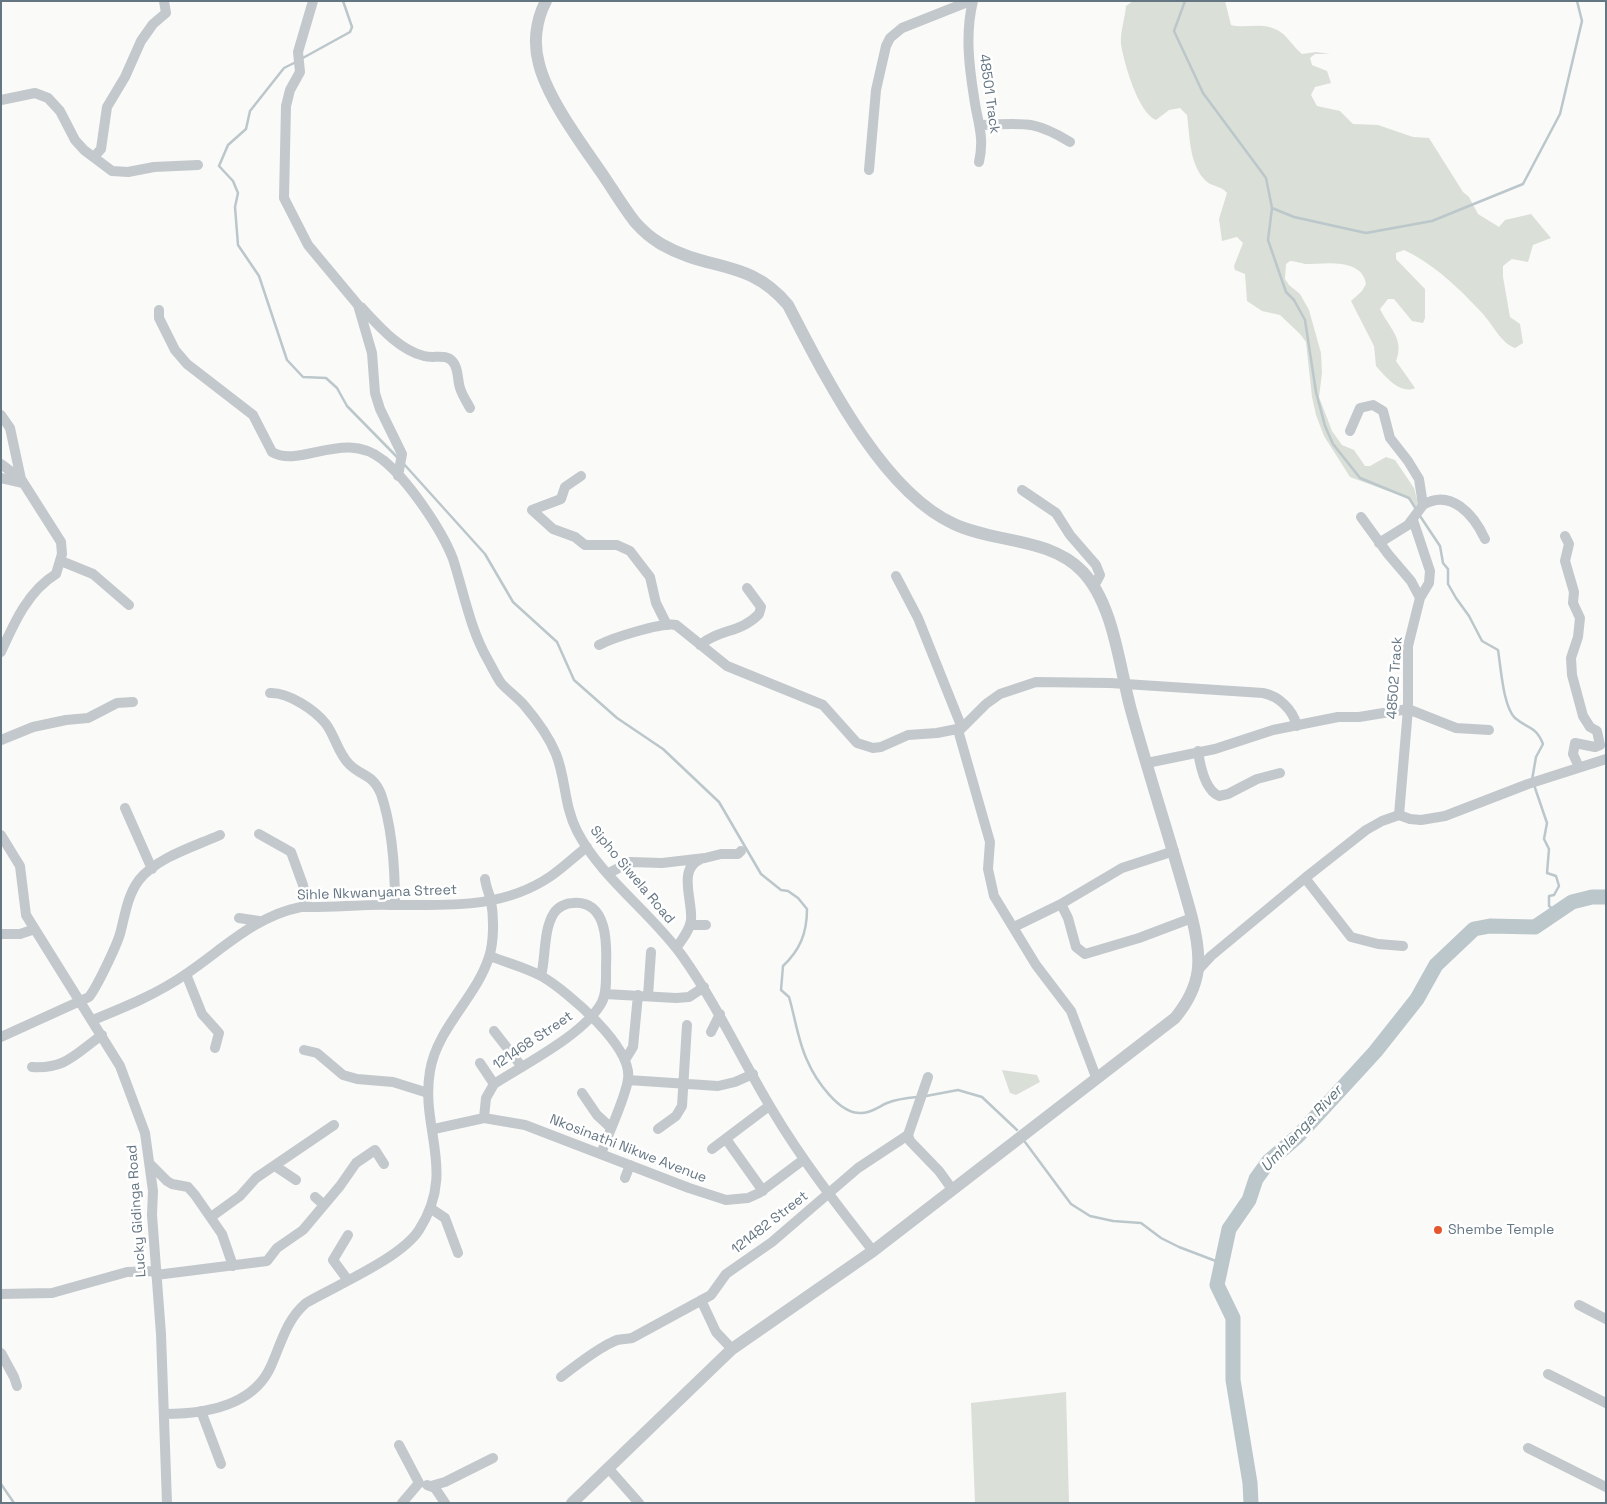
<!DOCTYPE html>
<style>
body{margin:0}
#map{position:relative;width:1607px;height:1504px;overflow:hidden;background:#fafaf8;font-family:"Space Grotesk",sans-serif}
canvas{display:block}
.frame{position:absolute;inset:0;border:2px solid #657683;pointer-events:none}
</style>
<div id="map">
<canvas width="1607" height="1504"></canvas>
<div class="frame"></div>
</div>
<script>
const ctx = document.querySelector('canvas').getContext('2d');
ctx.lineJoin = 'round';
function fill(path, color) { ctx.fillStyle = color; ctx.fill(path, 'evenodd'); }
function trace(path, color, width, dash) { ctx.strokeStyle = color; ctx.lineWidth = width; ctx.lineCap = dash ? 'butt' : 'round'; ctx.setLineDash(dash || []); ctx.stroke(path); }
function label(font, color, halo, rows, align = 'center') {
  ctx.font = font + ' "Space Grotesk",sans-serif'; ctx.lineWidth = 5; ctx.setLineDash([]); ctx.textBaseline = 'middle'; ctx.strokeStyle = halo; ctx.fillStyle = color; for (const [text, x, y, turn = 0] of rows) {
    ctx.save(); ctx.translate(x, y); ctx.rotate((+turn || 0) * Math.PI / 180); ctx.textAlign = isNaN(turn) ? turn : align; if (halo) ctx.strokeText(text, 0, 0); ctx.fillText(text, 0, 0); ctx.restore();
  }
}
fill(new Path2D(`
 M1133,1H1225L1231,25C1246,29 1261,22 1275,29C1286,33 1293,47 1302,54L1316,52L1330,54H1315L1310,58L1312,65L1327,71L1331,83L1315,87L1311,95L1317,106L1340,111L1353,124L1378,125L1413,137L1429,138L1463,192L1469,197L1478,214L1499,227L1505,220L1531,214L1551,238L1533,245L1528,262L1512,259L1503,266V277L1510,317L1520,324L1523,343L1515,348C1501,343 1493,325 1483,314C1461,290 1434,264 1404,250L1396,253V259L1425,289V318L1423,323L1412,321L1394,299H1388L1380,309C1389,328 1405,339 1396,361L1415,388C1400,395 1385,376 1376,366L1374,346L1351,301L1362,291L1366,284C1362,257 1323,264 1305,264C1300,263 1295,261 1290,261L1286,264L1285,279L1289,285L1300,294L1309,310L1321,353L1322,373L1319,397L1332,431L1342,445L1354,450L1365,466H1370L1386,457L1395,460L1414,488L1418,503L1415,507L1407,498L1350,477L1324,436L1316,415L1312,397L1306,342L1300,334L1280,315L1262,311L1247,301L1245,274L1235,270L1234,266L1243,243L1237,237L1222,241L1219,219L1227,193C1221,185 1210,187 1204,179C1189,162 1190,136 1187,115L1180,108L1169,110L1156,120C1138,113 1124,63 1121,44C1120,32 1125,19 1126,6Z
 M1002,1070L1037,1075L1040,1082L1016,1095L1010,1093Z
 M1066,1392L1069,1503H975L971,1403Z`), '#dadfd7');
trace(new Path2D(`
 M1185,1L1174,31L1203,93L1266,178L1272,208L1268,240L1286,292L1294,300L1305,320L1316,392L1325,426L1333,444L1360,478L1409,498L1416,509
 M301,59L350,32L352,27L343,1
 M296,62L284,68L250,111L246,129L228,145L219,166L233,181L238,193L235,207L238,245L259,276L287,360L303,377L326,378L337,388L347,406L399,459
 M1272,208L1294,217L1366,233L1432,221L1523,184L1560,114L1582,21L1577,1
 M403,463L485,554L513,602L557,642L574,680L617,718L663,749L719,802L761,874L781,890L788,891L798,898L807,909C807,933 800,950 783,966L781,990L789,997C795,1017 798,1041 807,1060C815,1079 839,1115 862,1113C873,1112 878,1107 887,1103C897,1099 906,1098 917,1097
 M1420,516L1440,546L1443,563L1448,569V584L1456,598L1469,616L1482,641L1498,650C1501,668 1503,706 1515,718C1528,729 1536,726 1543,744L1536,757L1532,780
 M1534,785L1547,823L1544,839L1549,849L1547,873L1556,876L1559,886L1554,895L1549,896V906L1557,912
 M926,1096L958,1090L982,1097L1017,1130
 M1025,1142L1071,1204L1090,1216L1113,1221L1141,1223L1161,1238L1179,1247L1221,1263
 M1,1484L14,1503`), '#bbc7cb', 2.5);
trace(new Path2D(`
 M1251,1503L1250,1483L1233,1380V1318L1217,1285L1229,1229L1249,1200L1256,1179L1269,1161L1298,1136L1375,1052L1417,999L1436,965L1474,929L1490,926L1535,927L1572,902L1592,897H1606`), '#bbc7cb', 15);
trace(new Path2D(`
 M313,1L298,52L300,72L290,90L286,106L284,198L308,245L358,305L372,353L375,393L380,409L402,454L398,476
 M973,1C965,33 969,66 974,97C977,121 985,136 979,162
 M1,100L35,93L48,98L60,111L75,140L84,150L112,171L128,172L154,167L198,165
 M981,125C1023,124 1032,119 1070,142
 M94,157L101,149L107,107L125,77L141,41L153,24L166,13L164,1
 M869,170L876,90L886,46L890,38L902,28L970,1
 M361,307C378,325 399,350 424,356C434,359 446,353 453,362C459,369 457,379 460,388C462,395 467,402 470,408
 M159,310V318L175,350L187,364L253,415L272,452C300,469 345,428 383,460C408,480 442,530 453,559C464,593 470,629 488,660C492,667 496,676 501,683C508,691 517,697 524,705C536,719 549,737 556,754C566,779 564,806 577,831C601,878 652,913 683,957C717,1005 741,1058 771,1108C801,1159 837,1205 873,1251
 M1,415L10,428L21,479L61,542L62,554L56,574C28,591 14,623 1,652
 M1350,431L1360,408L1373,405L1383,411L1390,438L1408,461L1419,479L1423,505
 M1,464L21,479
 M581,476L565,487L561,499L532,510L553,529L575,537L585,545H617L630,551L650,577L656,603L667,625
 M1,478L23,483
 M1022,490L1056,513L1070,535L1096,565L1100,575L1094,586
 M1361,517L1388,554L1411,581L1420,598
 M1565,536L1569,544L1565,561L1574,592L1573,603L1580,618L1578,637L1571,658L1572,675L1583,716L1590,727L1597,731L1600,745L1595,747L1575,743L1573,754L1579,767
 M1379,543L1408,525L1423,505C1451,488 1474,515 1485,539
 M61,561L93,574L129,605
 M896,576L918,618L962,728
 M599,645C612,638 662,622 676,625L727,666L823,705L857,743L873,748L881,747L908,735L937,733L962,728L986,704L1000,694L1036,682L1110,683L1263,693C1279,696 1293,710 1297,726
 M700,645C719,629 741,633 759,614L761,607L747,588
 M270,693C288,692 315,710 326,724C335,736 338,753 349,764C362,777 373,774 381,794C393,829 395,869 395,904
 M958,730L990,842L988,869L994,896L1036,965L1071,1011L1096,1077
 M1,740L33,727L66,720L88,718L117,703L133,702
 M1198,751C1200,765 1205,790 1219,796L1228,794L1257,779L1280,773
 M1147,763L1215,749L1273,730L1338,717H1359L1408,709L1456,728L1489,730
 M125,808L152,869
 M1399,815L1408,709V646L1420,598L1429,583L1430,571L1413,520
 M259,834L291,852L303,885L308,907
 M1,835L20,866L26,915L120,1066L145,1133L153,1191L152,1215L161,1334L167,1503
 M609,873L630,862L662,863L705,858L721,854H738L741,851
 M1305,878L1351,937L1378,944L1403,946
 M1061,904L1068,918L1076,947L1085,954L1139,938L1192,918
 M239,918L259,921
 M690,925H706
 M1014,927L1061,904L1122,868L1174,851
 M1,934H20L35,929
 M676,948C682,940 690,930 691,920C693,901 677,868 701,859
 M490,956C507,963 527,968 543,977C568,992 633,1047 628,1079C626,1097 608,1134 601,1154
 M1198,970L1211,956L1305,878L1366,830L1382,821L1399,815L1410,819L1421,820L1445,816L1528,784L1606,759
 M186,974L202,1014L219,1033L215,1048
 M605,994L676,998L689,997L704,987
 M648,996L651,952
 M93,1020C125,1007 157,994 186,974C223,949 255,916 301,907C331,908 362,904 392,905C448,905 503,909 551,876C564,867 575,856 587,847
 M494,1031L522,1067
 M711,1032L720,1014
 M1,1037L89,997C97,987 116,947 120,934C125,916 127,896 139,880C158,857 193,847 220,835
 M304,1050L317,1053L343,1075L357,1079L393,1082L428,1093
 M625,1060L633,1047L638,995
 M480,1063L494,1084
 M32,1067C66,1069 75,1054 102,1035
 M928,1077L908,1135L910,1141L939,1171L952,1189
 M628,1080L718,1086L735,1082L753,1074
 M582,1093L597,1115L610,1127
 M484,1118L486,1098L494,1084C525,1064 585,1034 602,1002C607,992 606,979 606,968C607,945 608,900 573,903C566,903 558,907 554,913C543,930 546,957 541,976
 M434,1129L484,1118L525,1125L689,1188L726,1200L748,1198L759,1193L803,1160
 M658,1129L676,1116L682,1106L687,1025
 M726,1139L763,1191
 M712,1149L769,1106
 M150,1164L167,1181L172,1184L188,1187L195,1195L222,1234L233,1266
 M275,1166L296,1180
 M625,1178L630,1165
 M315,1197L324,1205
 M430,1208L445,1218L458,1253
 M211,1217L240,1196L256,1178L334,1125
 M156,1275L267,1261L277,1248L303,1230L340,1186L356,1163L375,1150L384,1164
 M347,1279L333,1260L348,1235
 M1,1294L52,1293L127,1272L155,1271
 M701,1300L716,1332L732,1349
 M1579,1305L1606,1319
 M1,1353L14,1377L17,1386
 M1548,1374L1606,1403
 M561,1377C575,1366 601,1346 617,1340C622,1339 627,1339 632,1338L711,1295L726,1274L772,1242L858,1168L908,1135
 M201,1411L221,1464
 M164,1414C202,1414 253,1407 271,1366C281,1344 286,1320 306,1303C337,1285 401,1258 419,1230C457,1171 420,1129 430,1071C437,1028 476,998 489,957C494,942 494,917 491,901C489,893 486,887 485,879
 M399,1445L419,1483
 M1528,1448L1606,1487
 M609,1469L639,1503
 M427,1485L435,1488L445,1503
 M431,1486L445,1482L493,1458
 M402,1503L419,1483`), '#c3c8cc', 10);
trace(new Path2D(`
 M546,1C536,20 533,43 539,64C548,100 584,147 605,178C615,193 624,208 635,222C642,230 651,238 661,244C709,272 749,258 788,305C824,374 881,491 954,524C994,543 1049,537 1082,571C1114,604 1119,666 1131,710C1150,779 1173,848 1192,918C1202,958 1203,984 1175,1018L873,1251L732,1349L572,1503`), '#c3c8cc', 12);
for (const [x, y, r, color] of [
 [1438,1230,5,"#e4572e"]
]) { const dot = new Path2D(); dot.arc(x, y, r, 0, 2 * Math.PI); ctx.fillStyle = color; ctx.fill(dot); trace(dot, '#fff', 2); }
label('14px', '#657683', '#fff', [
 ["48501 Track",989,94,82],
 ["48502 Track",1395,678,-86],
 ["Sipho Siwela Road",632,875,50],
 ["Sihle Nkwanyana Street",377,893,-2],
 ["121468 Street",533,1041,-34],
 ["Nkosinathi Nikwe Avenue",628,1149,21],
 ["Lucky Gidinga Road",137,1211,-94],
 ["121482 Street",770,1223,-38]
]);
label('14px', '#657683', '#fff', [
 ["Shembe Temple",1448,1230]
], 'left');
label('italic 15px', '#60757c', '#fff', [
 ["Umhlanga River",1302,1129,-47]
]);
</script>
